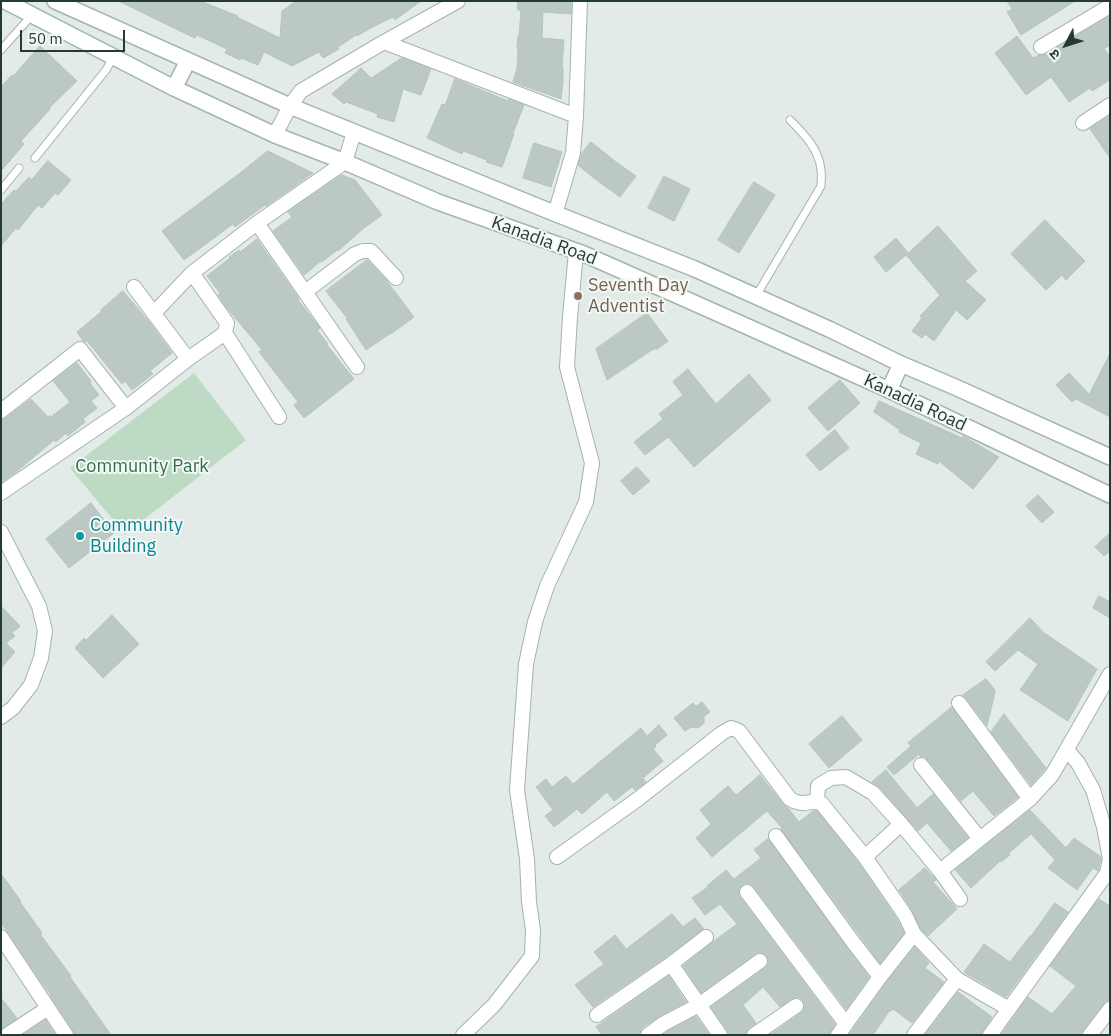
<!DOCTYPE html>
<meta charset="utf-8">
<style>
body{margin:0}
#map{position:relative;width:1111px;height:1036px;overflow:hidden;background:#e2ebe7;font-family:"IBM Plex Sans","Noto Sans Devanagari",sans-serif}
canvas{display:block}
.frame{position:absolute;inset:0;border:2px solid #243a34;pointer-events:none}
.north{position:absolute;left:1041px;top:20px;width:50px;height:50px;-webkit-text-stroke:4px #f2f8f5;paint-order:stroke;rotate:230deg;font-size:14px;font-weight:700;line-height:20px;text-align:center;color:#243a34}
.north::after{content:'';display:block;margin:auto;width:18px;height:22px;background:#243a34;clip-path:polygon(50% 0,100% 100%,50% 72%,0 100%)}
.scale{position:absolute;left:20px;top:30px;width:105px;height:22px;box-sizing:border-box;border:2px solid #243a34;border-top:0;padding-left:6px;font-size:15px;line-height:18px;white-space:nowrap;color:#243a34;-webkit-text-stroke:4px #f2f8f5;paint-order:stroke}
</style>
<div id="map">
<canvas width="1111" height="1036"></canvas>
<div class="frame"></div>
<div class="north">उ</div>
<div class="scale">50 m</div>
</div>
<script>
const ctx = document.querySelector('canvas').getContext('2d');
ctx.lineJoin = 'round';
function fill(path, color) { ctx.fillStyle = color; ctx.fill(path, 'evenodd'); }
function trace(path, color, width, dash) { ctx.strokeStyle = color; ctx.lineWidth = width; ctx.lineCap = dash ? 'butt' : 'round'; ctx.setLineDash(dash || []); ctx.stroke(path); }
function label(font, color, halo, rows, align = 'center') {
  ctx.font = font + ' "IBM Plex Sans",sans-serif'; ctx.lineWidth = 4; ctx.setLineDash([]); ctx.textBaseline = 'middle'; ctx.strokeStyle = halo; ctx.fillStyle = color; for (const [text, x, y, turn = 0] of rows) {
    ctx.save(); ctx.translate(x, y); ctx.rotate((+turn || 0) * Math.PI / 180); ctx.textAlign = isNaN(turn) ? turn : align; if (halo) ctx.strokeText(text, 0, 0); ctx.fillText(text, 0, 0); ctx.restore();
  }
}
fill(new Path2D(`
 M194,373L246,440L125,534L70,468Z`), '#bddac5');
const building = new Path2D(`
 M119,1H200L238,16L237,17L280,38L282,11L296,1H421L395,20L393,17L373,27L357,36L356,35L338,47L339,49L323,58L319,52L292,66L264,52L258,65L241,58L240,60L225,53L227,49L197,35L195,38L180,31Z
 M518,1H571V14L543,12L542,38L564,40L562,67H563V82L561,99L513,82L517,68L518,48H517L518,36H519L521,10H518Z
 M1007,1H1075L1021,35L1007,12L1012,9Z
 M1110,16V45L1104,49L1110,56V80L1092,91L1090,88L1069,102L1051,77L1026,95L995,53L1017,36L1033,58L1039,55H1045Z
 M40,46L77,81L49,108L50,109L21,141L24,144L1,171V87L12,75L13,76Z
 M402,58L431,69L421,95L403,89L394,122L377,117L378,114L346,102L344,104L332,94L361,68L371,78Z
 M455,79L508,101V99L524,105L513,133L514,134L502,167L486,162L487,160L463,151L462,154L427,138L442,104L445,105Z
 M1110,116V158L1090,129Z
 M591,142L616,162L636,176L620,197L595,179L578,165L582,153Z
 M534,143L562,152L551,187L523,178Z
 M268,151L313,173L266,206L265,205L235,227L233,224L184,260L162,231L240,173Z
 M48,161L71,180L58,195L55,193L42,208L38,205L18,230L16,228L1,246V204L14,190L16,191L29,177L31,180Z
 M342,175L355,180L382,215L364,228L338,251L337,250L322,262L321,261L304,275L273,231L292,217L288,212Z
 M664,176L690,189L674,221L648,208Z
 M754,182L775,195L739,253L718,240Z
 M1045,220L1085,261L1066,280L1062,275L1046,290L1011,254Z
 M938,226L977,271L965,281L986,300L967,320L956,310L934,341L925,334L922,338L912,331L922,318L920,316L940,295L906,255L886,272L874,257L896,238L908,253Z
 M257,239L299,299L298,300L320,328L317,330L328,344L327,345L354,379L304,418L294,405L298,402L259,352L262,350L227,308L218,295L220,293L207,276L230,258L229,257L239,250L240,252Z
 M367,260L386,280L414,317L391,334V333L366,350L346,319L347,318L326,291Z
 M123,291L150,323L172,353L150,371L153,374L132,390L125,381L122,384L87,341L84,342L77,332L102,311L101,310Z
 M647,313L668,341L656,350L655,348L607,380L596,349Z
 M1110,354V417L1076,399L1072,402L1056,385L1069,373L1089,394Z
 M77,363L91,381L90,383L99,395L91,401L97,408L83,419L85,422L68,436L66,433L56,442L54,440L16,472L1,482V420L6,418L31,399L48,417L50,415L51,417L70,402L53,381Z
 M688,369L716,404L749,374L771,400L694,467L668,437L645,455L634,442L663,419L659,414L683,395L673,382Z
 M840,380L860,403L828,431L808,408Z
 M879,401L962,438L963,436L999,457L973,489L939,461L938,464L916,454L921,443L899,432L900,430L874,412Z
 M835,430L849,448L820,471L806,455Z
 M637,467L650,481L633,495L621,481Z
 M1038,495L1054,512L1042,523L1026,506Z
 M91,503L114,533L69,568L46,539Z
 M1110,533V551L1104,556L1095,547Z
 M1099,596L1110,602V618L1093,608Z
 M1,606L20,626L12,633L15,636L6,643L15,652L1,668Z
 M112,615L139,644L103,678L75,648L84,638L86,640Z
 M1030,618L1043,632L1097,669L1068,721L1020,690L1038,664L1018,650L995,671L986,662Z
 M986,679L994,689L995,692L987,726L966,698L963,695Z
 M702,702L710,712L704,716V723L698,728L691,727L685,731L674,718L693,703L696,706Z
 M952,707L1018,797L994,816L973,791L961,801L928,760L925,757L920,756L919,754L894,775L887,767L911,746L908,743Z
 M1004,714L1046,768L1031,785L991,732Z
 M842,716L862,740L829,768L809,744Z
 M659,725L667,735L655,745L656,747L653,749L663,761L643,778L646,782L635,790L632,787L614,801L607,792L582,814L577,809L554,827L545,816L553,810L536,787L546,779L552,787L566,776L573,784L641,728L647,736Z
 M886,770L917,808L933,794L968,838L951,851L927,823L918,831L879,787L872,782Z
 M760,775L783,804L788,808L799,822L813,811H817L858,862L897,919L904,933L880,963L781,829L782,828L767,811L712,857L696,838L711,824L700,810L728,786L736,795Z
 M1030,810L1066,848L1074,838L1101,857V859L1098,871L1093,868L1077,890L1048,868L1055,860L1031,834L1009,853L1010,855L1001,862L1000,861L971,888L955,870Z
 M768,839L846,947L869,977L846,1009L754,887L751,884L746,883L742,885L739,888L738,893L740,897L835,1024L831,1030L829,1035H770L801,1013L804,1009L805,1005L803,1001L800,998L796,997L791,999L780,1007L763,987L743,1005L756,1023L749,1028L745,1035H729L727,1030L711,1007L765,968L768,964L769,961L767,956L764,953L760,952L755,954L701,993L683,966L714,941L737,924L720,904L705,915L692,898L708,887L707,886L726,870L734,879L761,858L754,850Z
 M925,868L936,880L933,882L957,909L928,936L921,929L912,910L899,890Z
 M1,874L21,901L20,902L42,933L40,934L71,976L70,977L111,1035H75L73,1030L50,995H51L42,983L8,932L1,924Z
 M1099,899L1110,906V1000L1106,1001L1103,1004L1083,1030L1081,1035H1001L1028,997L1052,1014L1076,986L1050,966Z
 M1055,903L1068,912L1006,997L964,972L984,944L1010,962L1030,936H1031Z
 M672,914L683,927L695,918L704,929L666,957L593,1007L575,985L604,964L594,952L615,935L626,949Z
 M915,947L929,963L925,968L944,982L912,1023L893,1009L891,1011L890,1010L873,1035H849L887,982Z
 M669,976L686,1002L658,1017L642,1028L639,1035H602L596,1027Z
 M958,992L992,1017L983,1030L981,1035H925Z
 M1,998L17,1018L1,1029Z
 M696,1016L709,1035H663L668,1031Z
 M46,1020L55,1035H23Z`);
fill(building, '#bbc8c3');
trace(building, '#b5c4be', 1);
const service = new Path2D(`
 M1,50L32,15
 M35,158L106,70L114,56
 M1,190L19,168
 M756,296L821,186C821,181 822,175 821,170C819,149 804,134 790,120`);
const minor = new Path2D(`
 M384,42L576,116
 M1041,47L1110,6
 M1083,123L1110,105
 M275,135L290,106L301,91L384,42L458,1
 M555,214L573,153L576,116L580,1
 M257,223L357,367
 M134,287L188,359
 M305,292L355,254L363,251H371L396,278
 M154,313L192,273L257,223L345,162L354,132
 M225,333L279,417
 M1,411L80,349L126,408
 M1,493L126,408L188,359L225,333L227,323L192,273
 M1,532L39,606L45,631L41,658L31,685L13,708L1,717
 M959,703L1030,799
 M921,765L980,839
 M817,802L818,786L831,778L846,777L873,793L901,824L940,871L960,899
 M776,836L853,942L880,977
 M557,857L638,799L722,733L731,728L739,731L790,799C804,808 811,798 822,804L865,857L905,915L914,934L957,979
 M865,857L901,824
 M940,871L1030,799L1052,775L1110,674
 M747,892L846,1024
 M1,937L66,1035
 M671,964L720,1035
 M597,1015L671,964L706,937
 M7,1035L48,1008
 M463,1035L494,1005L532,956L533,930L529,902L527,859L517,790L526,664L535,622L547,586L586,502L592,463L567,367L570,317L576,252
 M648,1035L663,1024L699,1005L760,961
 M754,1035L796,1006
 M838,1035L880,977L914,934
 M914,1035L957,979L1009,1009
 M990,1035L1107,873L1110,859L1104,827L1093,790L1078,763L1067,750
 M1090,1035L1110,1009`);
const secondary = new Path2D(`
 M5,1L174,88L275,135L345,162L438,202L584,254L746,326L889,390L1110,495
 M55,1L290,106L549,211L695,269L831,330L901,364L955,387L1110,457
 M174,88L188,61
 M889,390L901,364`);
trace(service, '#a5b2ae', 9);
trace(minor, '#a5b2ae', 16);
trace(secondary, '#a2b5af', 18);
trace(service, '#fff', 7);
trace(minor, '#fff', 14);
trace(secondary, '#fff', 15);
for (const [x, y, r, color] of [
 [578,296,5,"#8d6e63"],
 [80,536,5,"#0f9aa8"]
]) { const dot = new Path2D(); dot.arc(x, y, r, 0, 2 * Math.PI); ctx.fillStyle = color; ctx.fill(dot); trace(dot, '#f2f8f5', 2); }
label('18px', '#243a34', '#f2f8f5', [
 ["Kanadia Road",544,241,20],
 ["Kanadia Road",915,403,25]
]);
label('18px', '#785e54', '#f2f8f5', [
 ["Seventh Day",588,286],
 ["Adventist",588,307]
], 'left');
label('18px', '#336d49', '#f2f8f5', [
 ["Community Park",142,467]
]);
label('18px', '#0d838f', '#f2f8f5', [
 ["Community",90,526],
 ["Building",90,547]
], 'left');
</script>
